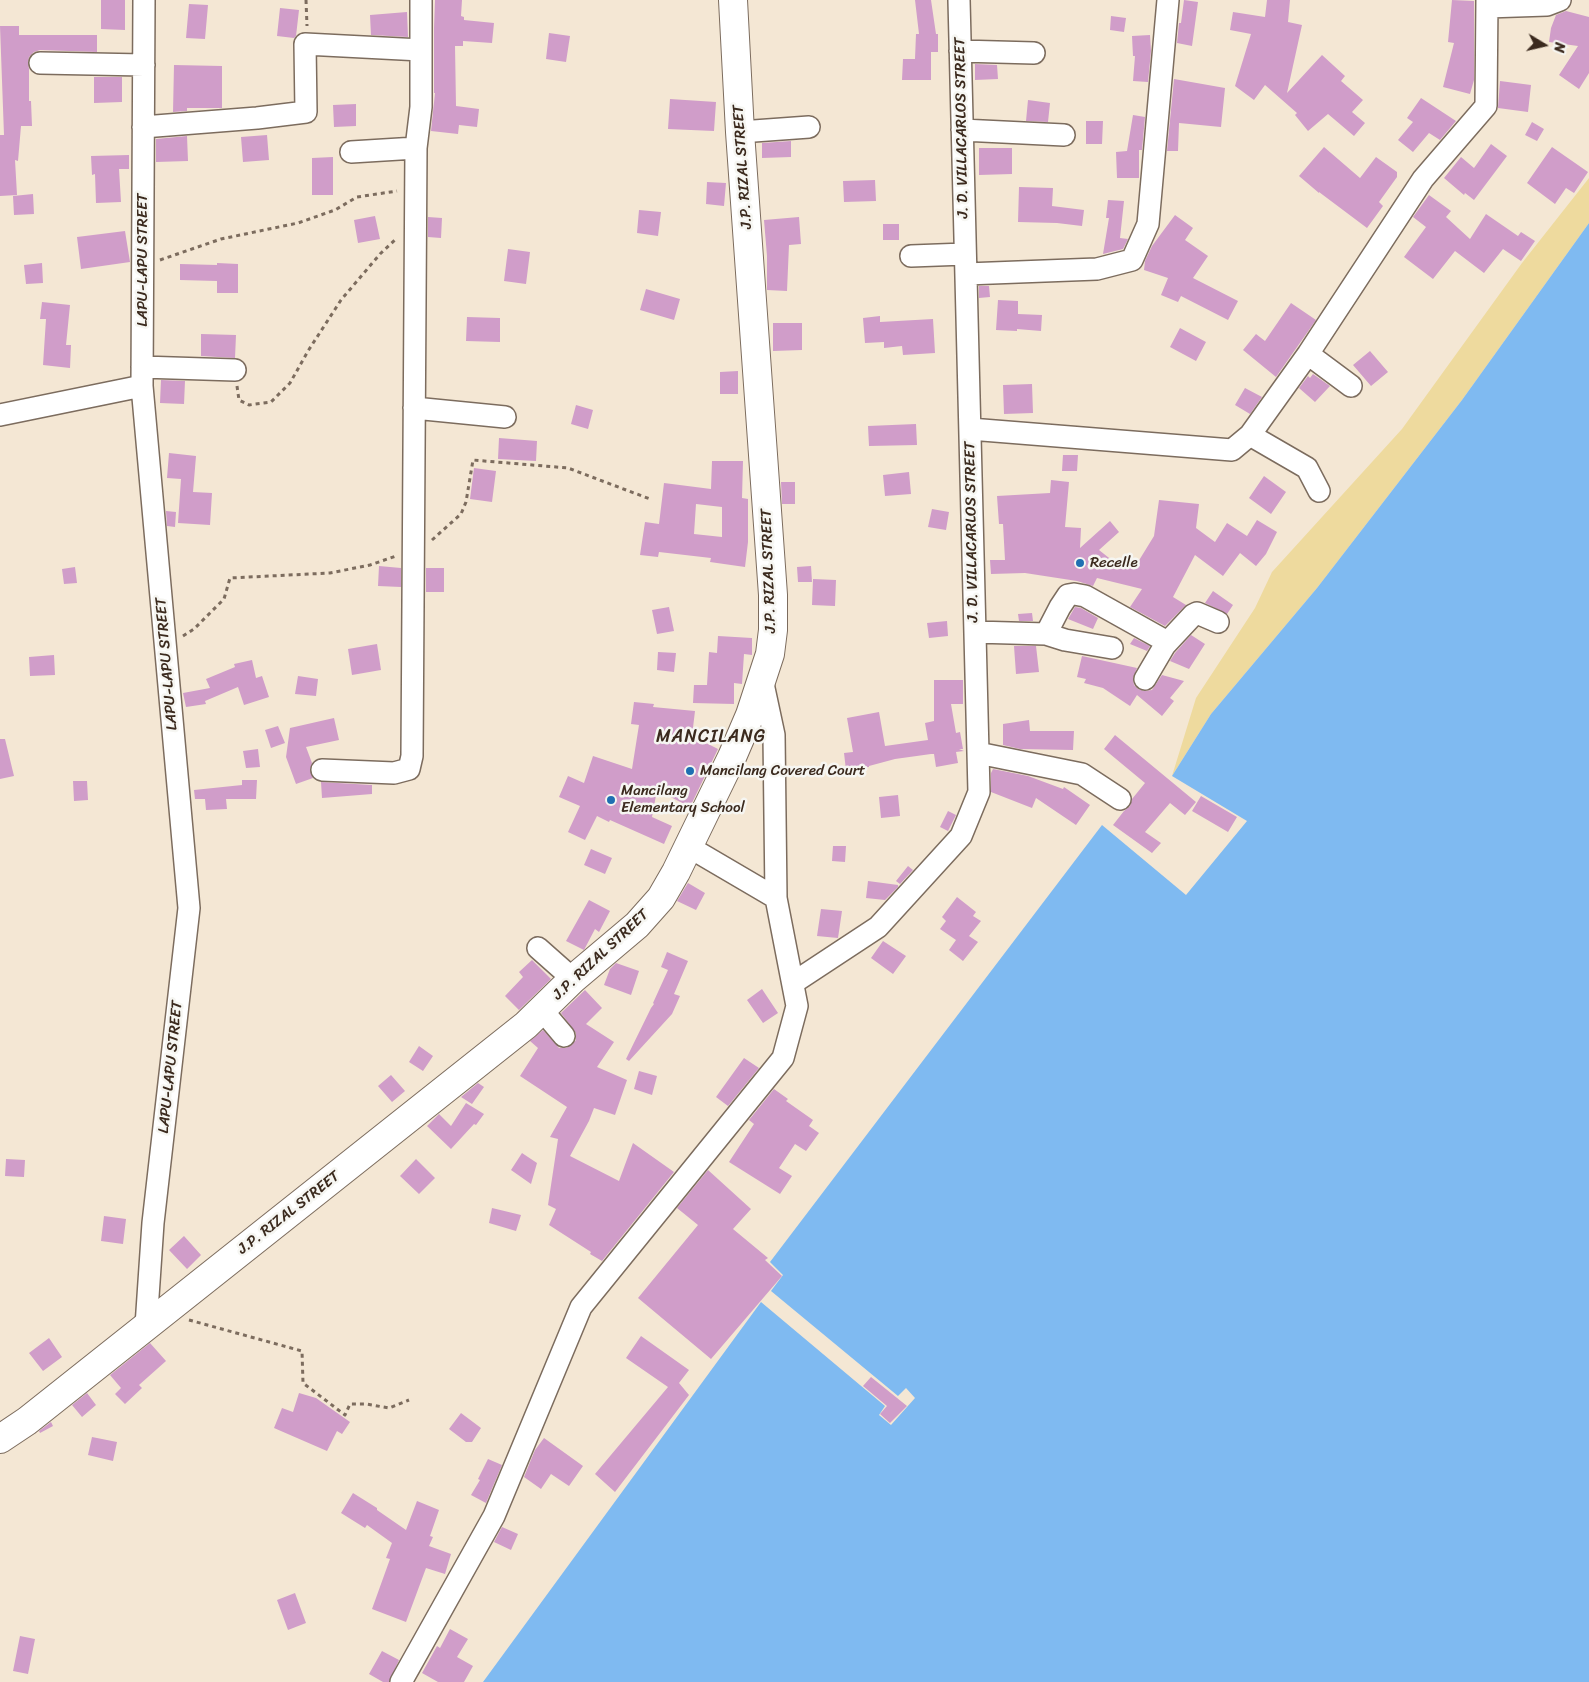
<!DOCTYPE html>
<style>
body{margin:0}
#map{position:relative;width:1589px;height:1682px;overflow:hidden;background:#f4e7d4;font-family:Sriracha,sans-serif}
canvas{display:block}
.north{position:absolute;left:1519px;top:20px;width:50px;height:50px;-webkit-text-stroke:4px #f6f6f2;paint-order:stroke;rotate:99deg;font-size:14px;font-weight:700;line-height:20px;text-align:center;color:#3b2a1e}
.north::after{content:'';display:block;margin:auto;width:18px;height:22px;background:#3b2a1e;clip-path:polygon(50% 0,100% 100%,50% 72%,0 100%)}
</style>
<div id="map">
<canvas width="1589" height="1682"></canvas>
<div class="north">N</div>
</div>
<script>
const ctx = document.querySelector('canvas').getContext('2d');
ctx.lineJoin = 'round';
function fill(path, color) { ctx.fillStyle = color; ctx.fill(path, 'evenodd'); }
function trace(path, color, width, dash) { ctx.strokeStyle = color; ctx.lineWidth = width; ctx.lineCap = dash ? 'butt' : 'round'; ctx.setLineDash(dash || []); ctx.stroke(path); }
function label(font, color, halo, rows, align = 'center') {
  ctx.font = font + ' Sriracha,sans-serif'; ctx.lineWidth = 5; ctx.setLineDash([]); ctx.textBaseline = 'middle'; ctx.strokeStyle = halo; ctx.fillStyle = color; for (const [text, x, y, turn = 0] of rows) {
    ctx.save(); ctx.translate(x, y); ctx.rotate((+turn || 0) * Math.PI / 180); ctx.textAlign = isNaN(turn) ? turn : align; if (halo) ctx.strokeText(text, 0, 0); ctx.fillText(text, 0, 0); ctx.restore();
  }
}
fill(new Path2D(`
 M1589,178V223L1462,400L1317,588L1211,714L1172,776L1196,698L1255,608L1272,572L1402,429L1522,263Z`), '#eeda9e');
fill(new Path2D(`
 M1589,223V1682H483L761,1302L885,1406L879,1415L891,1425L915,1398L906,1388L898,1396L771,1291L783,1275L770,1262L1102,825L1186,895L1247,821L1172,776L1211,714L1317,588L1462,400Z`), '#7fbaf1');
fill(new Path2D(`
 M101,0H125V30L101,29Z
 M435,0H462L461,16L464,17V20L494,23L492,43L463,41V46H455L456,106L479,109L477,127L459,125L458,134L431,131L435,93H434V28Z
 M915,0H931L936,34H938V52H931V80H902L903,59H915L916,34H919Z
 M1184,0L1198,2L1192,46L1177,43L1179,23H1181Z
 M1267,0H1290L1288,22L1302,25L1287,93L1322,55L1345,76L1341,81L1363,100L1352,112L1365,123L1354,136L1328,114L1308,131L1295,115L1297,113L1265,85L1254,100L1235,86L1251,34L1230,30L1233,12L1265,17Z
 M1452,0L1474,1V80L1470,94L1443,87L1454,43L1448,42Z
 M189,4L208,5L205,39L186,38Z
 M280,8L299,10L296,36L294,38L277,36Z
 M1566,11L1589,17V73L1579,89L1559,75L1578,46L1549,42L1551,28L1556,15Z
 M407,12L408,37L371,35L370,15Z
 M1111,16L1126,18L1124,32L1110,30Z
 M0,26H19V35H97V52L40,50L34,52L29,57L28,63L29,69V101H31L32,126H21L18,161L15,160L17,195L0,196V135H4Z
 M549,33L570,36L566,62L546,59Z
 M1150,35L1151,51L1148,82L1133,81L1135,56H1133L1132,36Z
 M975,64L997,65L998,79L975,80Z
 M174,65L222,66V108H187V111L173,112Z
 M94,77H122V102L94,103Z
 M1174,79L1225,88L1221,127L1179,123L1178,151H1167Z
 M1500,81L1531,85L1528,112L1498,108Z
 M1421,98L1456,121L1440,140L1429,133L1413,152L1398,140L1413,122L1407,118Z
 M670,99L716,102L714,131L668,129Z
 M1028,100L1050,103L1048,122L1026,121Z
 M356,104V126L334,127L333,105Z
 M1133,115L1145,117L1142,150H1139V178H1117L1116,152L1127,151Z
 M1086,121H1103L1102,144H1086Z
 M1532,122L1544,129L1537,141L1525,135Z
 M267,135L269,160L243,162L241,137Z
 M187,136L188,161L156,162V139Z
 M791,141V157L762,158V143Z
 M1491,144L1507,156L1474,200L1465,193L1464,195L1444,178L1461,157L1474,168Z
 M1324,147L1360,178L1376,157L1397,172V177L1379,202L1383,206L1367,228L1319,192V193L1299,176Z
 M1552,147L1588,172L1574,193L1566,188L1555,204L1527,183Z
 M979,148H1012V174L979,175Z
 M129,155V169H119L121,202L96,203L95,174L92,175L91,156Z
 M333,157V195H312V158Z
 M875,180L876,201L844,202L843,181Z
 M707,182L726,183L724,206L706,204Z
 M1019,187L1053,188L1052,206L1084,210L1082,226L1057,223L1018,222Z
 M33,194L34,214L14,215L13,196Z
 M1429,195L1451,211L1446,217L1470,239L1486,214L1518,236L1521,232L1535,241L1521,261L1503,249L1484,273L1455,251L1433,279L1404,257L1426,227L1413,217Z
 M1108,200L1124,201L1120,238L1128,239L1123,249L1103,254L1109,218H1106Z
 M639,210L661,212L658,236L637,233Z
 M1175,215L1193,228L1185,240L1208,256L1193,278L1238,301L1228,320L1181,296L1178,302L1161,295L1168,278L1144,270L1145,261L1152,246Z
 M375,216L380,239L358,243L354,220Z
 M428,217L442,218L441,238L428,237Z
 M799,217L801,244L789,245L787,291L767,290V256L764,220Z
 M883,224H899V240H883Z
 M125,231L130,262L81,269L77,237Z
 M508,249L530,252L526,284L504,281Z
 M42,263L43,283L26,284L24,265Z
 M217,263L238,264V293H217V281L180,280V264L217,265Z
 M979,286H989L990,297L979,298Z
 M646,289L680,299L674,320L640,310Z
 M998,300L1018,301V314L1042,315L1041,331L1017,329V331L996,330Z
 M42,302L70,305L66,345H71L70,368L43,365L46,319H40Z
 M1291,303L1316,320L1276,377L1243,350L1256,334L1265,341Z
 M880,316V322L933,319L935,353L903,355L902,346L884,348V342L865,343L863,318Z
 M467,317L500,318V342L466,341Z
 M773,323H802V350L773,351Z
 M1180,328L1206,342L1196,361L1170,347Z
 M201,334L236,335L235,358L201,356Z
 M1370,351L1388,372L1371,386L1353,365Z
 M738,371V394H720V372Z
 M1313,374L1330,386L1315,402L1299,388L1308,376L1310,378Z
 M161,380L185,381L184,404L160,403Z
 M1032,384L1033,413L1004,414L1003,385Z
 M1245,388L1262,397L1250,414L1235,405Z
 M576,405L593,410L588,429L571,424Z
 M916,424L917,445L869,446L868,426Z
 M499,438L537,441L536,461L498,459Z
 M169,453L196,456L193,492L212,493L210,525L178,523L181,479L167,478Z
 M1063,455H1078L1077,471H1062Z
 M712,461H743L742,498L748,499V542L745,567L710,562L711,558L659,552L658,557L640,555L645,522L659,524L664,483L711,489ZM696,504L722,507V537L694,534Z
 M474,468L496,471L492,502L470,499Z
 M909,472L911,494L885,496L883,475Z
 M1264,476L1286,492L1271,514L1249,498Z
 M1051,480L1069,482L1065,527L1081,528L1080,548L1110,521L1119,532L1099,550L1123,569L1133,558L1138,562L1154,536L1159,500L1199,504L1196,528L1215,542L1227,523L1247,536L1257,520L1277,532L1266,554L1256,566L1240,553L1223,576L1195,555L1173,597L1186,605L1165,626L1130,607L1142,589L1097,578L1093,586L1077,581L1025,573L991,574L990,560H1005L1003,524H999L997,496L1050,493Z
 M781,482H795V504H782Z
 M932,509L949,512L946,530L928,527Z
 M166,511L176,512L175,527L167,526Z
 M379,566L401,568V587L378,586Z
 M811,566L812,582H798L797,567Z
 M75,567L77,583L64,584L62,569Z
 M426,568H444V592H426Z
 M813,579L836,580L835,606L812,605Z
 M1213,591L1233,605L1227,614L1205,603Z
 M669,607L674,631L657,634L652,610Z
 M1075,607L1081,608L1098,618L1093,629L1068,619Z
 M1032,613L1033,621H1019L1018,614Z
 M947,621L948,636L929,638L927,623Z
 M1191,635L1205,644L1189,669L1170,661L1175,653Z
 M718,636L752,638V655L744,654L742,684L734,683V704L693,703L694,685H707L709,652L717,653Z
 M1134,638L1150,646L1147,651L1130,644Z
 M377,644L381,670L352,675L348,649Z
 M1014,646H1036L1039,672L1016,674Z
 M658,652L676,653L674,672L657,670Z
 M54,655L55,675L30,676L29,657Z
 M1082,656L1137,668L1133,678L1134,685L1138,689L1144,691L1152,690L1162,675L1184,681L1170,698L1174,701L1162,716L1137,695L1130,706L1103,688L1084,683L1086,679L1077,677Z
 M252,660L256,678L262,676L269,697L244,705L238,687L205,701L206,704L186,707L183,693L210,688L206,679L235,667L234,664Z
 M298,676L318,679L316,696L295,694Z
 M934,680H963V704H951L956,733L960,732L963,749H959L964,751L956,752L958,763L936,767L934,754H931L895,759L869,766V767L846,770L844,753L853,752L847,718L879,712L885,746L928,740L925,723L934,721Z
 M634,702L654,704L653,707L695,711L692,736L718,749L690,807L657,790L652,817L672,826L664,844L610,820L609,822L597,816L585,840L568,832L580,806L559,797L568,776L584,783L593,756L632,769L639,725L631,724Z
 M334,718L339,740L306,747L312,763L310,770L313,778L296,784L286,757L290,728Z
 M1029,720L1030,731H1074L1073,750L1020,749L1003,745V724Z
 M278,726L285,743L271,748L265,730Z
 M1115,735L1196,802L1185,815L1170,803L1145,832L1161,843L1152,853L1113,825L1124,811L1130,806L1132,799L1145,783L1104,749Z
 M0,739H5L14,776L0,779Z
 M258,749L260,767L246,768L243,751Z
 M993,769L1028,776L1063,789L1064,787L1090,805L1076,825L1036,798L1032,808L991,792V773Z
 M242,780H257L256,799H226L227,809L206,810L205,799H195L194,790L242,785Z
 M73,781H87L88,800L74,801Z
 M321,782L372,785V794L322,798Z
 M898,795L900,816L881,818L879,797Z
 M1201,796L1237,817L1228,832L1192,811Z
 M948,811L956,815L948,831L940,827Z
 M833,846H846L845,862L832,861Z
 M591,849L612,858L605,874L584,865Z
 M908,866L913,870L900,884L896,881Z
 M868,881L898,885V887L885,900L866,898Z
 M688,883L705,893L696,910L677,901Z
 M957,897L976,912L973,916L981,921L969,936L978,942L963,961L949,950L956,940L940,929L946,921L942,917Z
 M589,900L610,911L599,932L595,929L584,950L566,941Z
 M821,909L842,911L838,938L817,936Z
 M883,941L906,956L893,974L871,958Z
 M667,952L688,961L674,994L680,996L672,1014L629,1061L626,1059L651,1008L654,1004L653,1003L668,970L661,967Z
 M532,960L551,979L519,1010L505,996L523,977L519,972Z
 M616,963L639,971L631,995L604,985L610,969Z
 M762,989L778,1013L763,1023L747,1000Z
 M585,990L602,1008L586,1024L614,1042L597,1067L627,1080L615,1115L594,1108L589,1121L570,1156L619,1181L633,1143L674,1172L602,1261L590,1254L591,1252L549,1225L556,1209L548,1205L558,1139L550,1137L567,1107L520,1076L538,1048L530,1041L543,1030L559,1048H566L572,1045L576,1040V1033L561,1013Z
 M419,1046L433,1056L423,1071L409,1062Z
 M744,1058L759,1068L728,1106L716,1097Z
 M639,1071L657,1076L652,1095L634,1089Z
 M391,1075L405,1091L392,1102L378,1086Z
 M478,1083L484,1087L472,1104L461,1097Z
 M774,1089L788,1099L786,1101L813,1120L809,1126L819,1133L806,1151L795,1144L779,1168L792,1176L780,1194L729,1162L754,1124L749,1120Z
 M466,1103L484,1114L476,1125L474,1124L451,1149L427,1126L439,1114L451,1126Z
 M522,1153L537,1163L531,1184L511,1170Z
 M6,1159L25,1160L24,1177L5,1176Z
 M416,1159L435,1178L419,1194L400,1176Z
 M708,1170L751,1209L733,1229L768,1258L765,1260L782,1276L711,1359L638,1298L698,1225L677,1208Z
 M492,1208L521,1215L516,1231L489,1223Z
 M104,1216L126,1219L123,1244L101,1241Z
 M184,1236L201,1255L187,1269L169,1250Z
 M641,1336L689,1370L679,1383L689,1395L615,1492L595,1474L668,1387L626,1358Z
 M49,1338L62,1357L43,1371L29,1353Z
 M150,1343L166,1361L139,1385L142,1388L125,1404L115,1394L121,1388L110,1375Z
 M871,1377L907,1406L890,1423L880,1414L887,1406L863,1386Z
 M87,1393L96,1405L82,1417L72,1405Z
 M299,1393L316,1398L350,1422L342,1434L337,1431L327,1451L274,1428L282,1408L293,1412Z
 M461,1413L481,1428L472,1442H466L449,1429Z
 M51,1422L53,1426L40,1433L39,1431Z
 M92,1437L117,1442L113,1461L88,1455Z
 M544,1438L583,1466L569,1486L551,1474L541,1489L524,1477L535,1450Z
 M488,1459L502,1465L486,1503L471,1495L480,1480L478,1479Z
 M353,1493L377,1508V1510L406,1530L417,1501L439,1510L430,1536L433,1537L429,1546L451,1554L445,1574L426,1568L406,1622L372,1609L390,1559L386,1558L392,1543L367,1525L365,1528L341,1513Z
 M502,1527L518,1534L511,1550L494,1542Z
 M295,1593L306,1623L288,1630L277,1600Z
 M450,1629L468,1639L457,1657L473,1666L464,1682H438L422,1673L437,1646L440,1648Z
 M20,1636L35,1639L28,1674L13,1671Z
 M382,1651L399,1660L389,1682H383L369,1674Z`), '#d09dc9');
const minor = new Path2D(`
 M144,0L142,386L189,908L153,1223L146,1326
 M1487,7L1547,5L1560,0
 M960,51L1034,53
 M40,63L144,65
 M143,127L257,118L306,112L305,44L421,50
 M962,130L1064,135
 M740,132L809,127
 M351,152L416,148
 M911,256L965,254
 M966,274L1097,269L1132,260L1148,224L1168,0
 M1308,354L1351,386
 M142,367L235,370
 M414,408L505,417
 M0,415L142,386
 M970,429L1232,450L1250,435L1308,354L1423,179L1486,106L1487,0
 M1250,435L1307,468L1319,491
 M975,632L1046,634L1065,640L1112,648
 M1046,634L1060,607L1068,595L1074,594L1085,596L1162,639L1165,645L1145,679
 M1165,645L1193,615L1197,613L1218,622
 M978,753L1082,774L1120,799
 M322,770L394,773L409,769L412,756L416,148L421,107V0
 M689,847L776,898
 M538,948L573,979
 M793,983L878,927L961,836L979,792L959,0
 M542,1010L564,1036
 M401,1682L494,1516L581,1307L783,1058L797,1006L776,898L774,735L762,679`);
const major = new Path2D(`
 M0,1439L27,1421L526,1025L573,979L637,925L661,898L676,872L732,757L750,715L770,654L773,630V595L740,132L733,0`);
trace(minor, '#7c6c5e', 24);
trace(major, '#7c6c5e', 30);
trace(new Path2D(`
 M306,0L307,26
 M160,260L221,239L298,223L335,210L357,197L397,191
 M237,386L239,400L249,405L271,402L290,383L308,351L341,300L380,254L396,239
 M432,540L461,514L466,502L473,460L568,468L650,499
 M183,636L194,629L224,599L230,578L330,573L370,565L396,556
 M189,1320L302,1351L303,1383L345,1415L350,1404H366L389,1408L409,1400`), '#7c6c5e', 3, [4, 4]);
trace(minor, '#fff', 21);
trace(major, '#fff', 28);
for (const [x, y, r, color] of [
 [1080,563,5,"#1f6fb2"],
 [690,771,5,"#1f6fb2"],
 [611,800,5,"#1f6fb2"]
]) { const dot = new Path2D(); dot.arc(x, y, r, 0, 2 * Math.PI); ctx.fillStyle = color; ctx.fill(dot); trace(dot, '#f6f6f2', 2); }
label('15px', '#3b2a1e', '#f6f6f2', [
 ["J. D. VILLACARLOS STREET",962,128,-91],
 ["J.P. RIZAL STREET",743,167,-94],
 ["LAPU-LAPU STREET",143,260,-90],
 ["J. D. VILLACARLOS STREET",972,532,-91],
 ["J.P. RIZAL STREET",769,571,-92],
 ["LAPU-LAPU STREET",167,664,-95],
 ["J.P. RIZAL STREET",601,955,-43],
 ["LAPU-LAPU STREET",171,1067,-84],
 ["J.P. RIZAL STREET",289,1213,-38]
]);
label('15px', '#3b2a1e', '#f6f6f2', [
 ["Recelle",1090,563],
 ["Mancilang Covered Court",700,771],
 ["Mancilang",621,791],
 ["Elementary School",621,808]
], 'left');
ctx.letterSpacing = '1px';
label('18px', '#3b2a1e', '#f6f6f2', [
 ["MANCILANG",711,737]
]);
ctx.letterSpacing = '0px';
</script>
